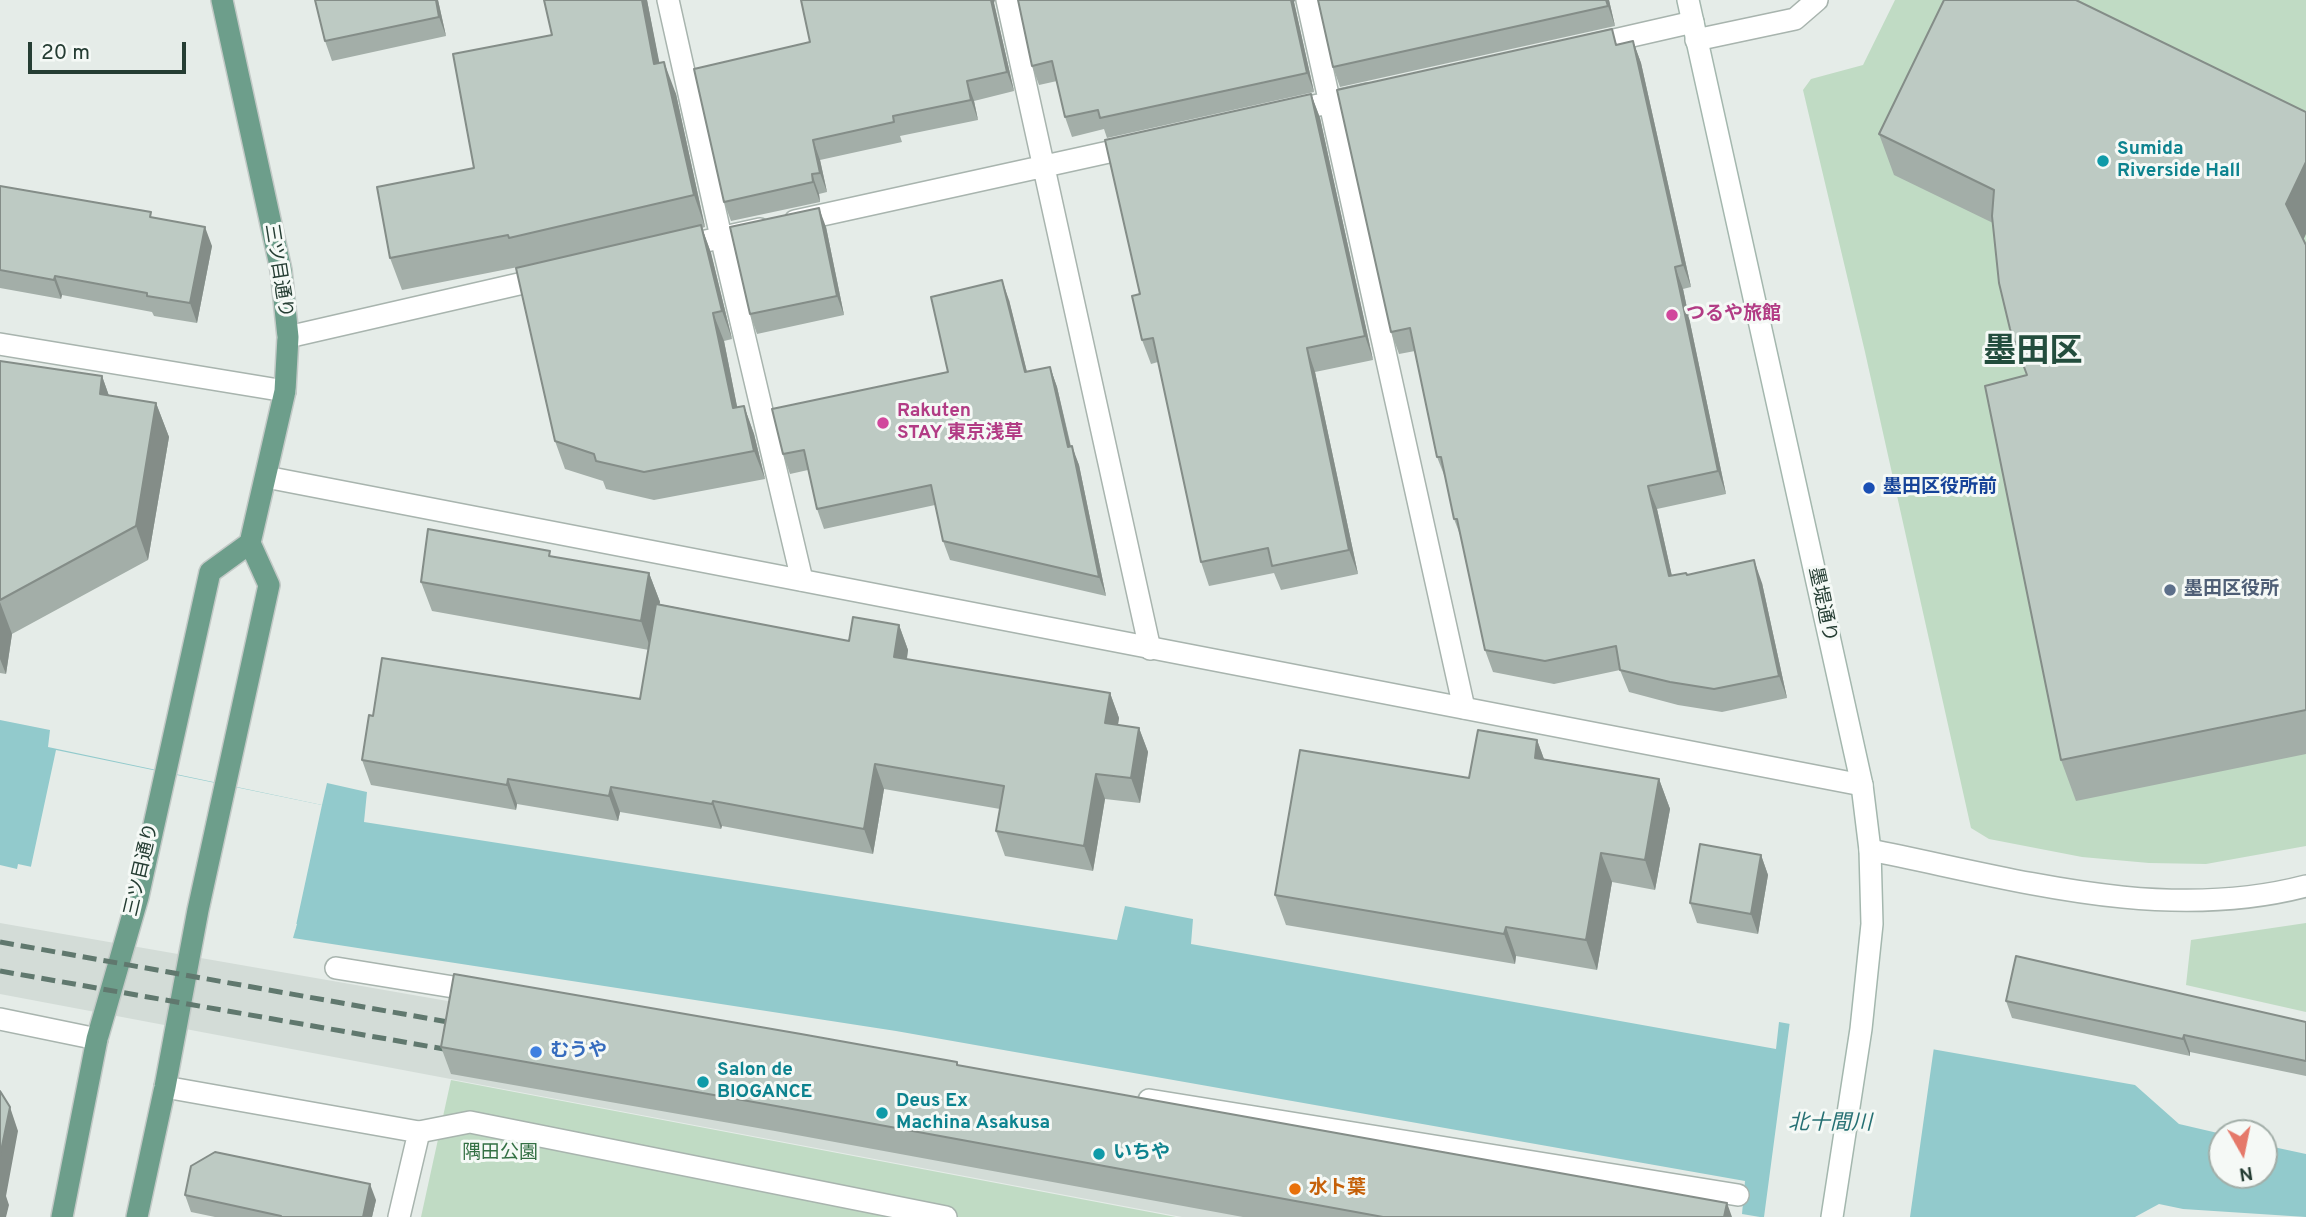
<!DOCTYPE html>
<meta charset="utf-8">
<style>
body{margin:0}
#map{position:relative;width:2306px;height:1217px;overflow:hidden;background:#e5ece8;font-family:Overpass,sans-serif}
canvas{display:block}
.north{position:absolute;left:2208px;top:1119px;width:70px;height:70px;box-sizing:border-box;background:#f5f9f6;border:2px solid #a2aea8;border-radius:50%;rotate:171deg;font-size:19px;font-weight:700;line-height:28px;text-align:center;color:#253d33}
.north::after{content:'';display:block;margin:auto;width:24px;height:32px;background:#e5796a;clip-path:polygon(50% 0,100% 100%,50% 72%,0 100%)}
.scale{position:absolute;left:28px;top:42px;width:158px;height:32px;box-sizing:border-box;border:4px solid #253d33;border-top:0;padding-left:9px;font-size:21px;line-height:24px;white-space:nowrap;color:#253d33;-webkit-text-stroke:5px #f5f9f6;paint-order:stroke}
</style>
<div id="map">
<canvas width="2306" height="1217"></canvas>
<div class="north">N</div>
<div class="scale">20 m</div>
</div>
<script>
const ctx = document.querySelector('canvas').getContext('2d');
ctx.lineJoin = 'round';
function fill(path, color) { ctx.fillStyle = color; ctx.fill(path, 'evenodd'); }
function trace(path, color, width, dash) { ctx.strokeStyle = color; ctx.lineWidth = width; ctx.lineCap = dash ? 'butt' : 'round'; ctx.setLineDash(dash || []); ctx.stroke(path); }
function label(font, color, halo, rows, align = 'center') {
  ctx.font = font + ' Overpass,"Noto Sans JP",sans-serif'; ctx.lineWidth = 6; ctx.setLineDash([]); ctx.textBaseline = 'middle'; ctx.strokeStyle = halo; ctx.fillStyle = color; for (const [text, x, y, turn = 0] of rows) {
    ctx.save(); ctx.translate(x, y); ctx.rotate((+turn || 0) * Math.PI / 180); ctx.textAlign = isNaN(turn) ? turn : align; if (halo) ctx.strokeText(text, 0, 0); ctx.fillText(text, 0, 0); ctx.restore();
  }
}
fill(new Path2D(`
 M0,923L459,1003L1673,1217H1182L0,994Z`), '#d3dcd7');
fill(new Path2D(`
 M1895,0H2306V846L2206,864L2149,863L2082,857L1989,839L1971,828L1865,352L1803,90L1811,79L1863,65Z
 M2306,923V1012L2186,985L2191,940Z
 M451,1080L1176,1217H421Z`), '#c0dbc4');
fill(new Path2D(`
 M0,720L50,730L48,747L322,805L327,783L367,792L364,822L1117,940L1125,906L1193,919L1191,944L1776,1049L1779,1022L2135,1085L2179,1124L2222,1134V1175H2264V1145L2306,1154V1217L2183,1209L2159,1204L2135,1217H1760L1742,1214L1745,1181L896,1031L293,938L297,924L18,864L17,869L0,865Z`), '#92cacc');
fill(new Path2D(`
 M56,750L322,805L295,930L292,929L293,927L30,871Z
 M1790,1021L1934,1047L1910,1217H1764Z`), '#e5ece8');
const pedestrian = new Path2D(`
 M336,968L478,991
 M1149,1100L1738,1195
 M419,1132L470,1122L946,1217`);
const minor = new Path2D(`
 M668,0L721,237L802,580
 M1007,0L1150,649
 M1307,0L1464,708
 M1696,40L1795,19L1817,0
 M1588,46L1693,22
 M1287,112L1368,94
 M795,221L1136,146
 M679,247L760,229
 M288,337L545,278
 M0,1019L97,1039
 M165,1087L419,1132L399,1217`);
const tertiary = new Path2D(`
 M0,344L285,391
 M266,477L1862,785
 M1870,850C2012,878 2161,924 2306,886`);
const secondary = new Path2D(`
 M1688,0L1862,785L1870,850L1872,924L1861,1029L1832,1217`);
const primary = new Path2D(`
 M62,1217L97,1039L138,897L210,572L250,543
 M137,1217L165,1087L198,910L269,585L250,543L285,391L288,337L281,270L222,0`);
trace(pedestrian, '#a8b4ae', 24);
trace(minor, '#a8b4ae', 24);
trace(tertiary, '#a8b4ae', 24);
trace(secondary, '#a4b7ae', 24);
trace(primary, '#c2c9c6', 24);
trace(pedestrian, '#fff', 21);
trace(minor, '#fff', 21);
trace(tertiary, '#fff', 21);
trace(secondary, '#fff', 21);
trace(primary, '#6d9e8b', 21);
trace(new Path2D(`
 M0,942L465,1025
 M0,971L461,1052`), '#60786e', 5, [14, 7]);
fill(new Path2D(`
 M438,0L446,36L332,61L325,41Z
 M544,0H647L659,63L676,94L705,227L702,228L711,253L732,339L724,341L737,407L744,406L754,434L765,479L654,500L606,489L603,481L565,469L555,441L518,267L402,290L390,258L474,168L552,35Z
 M1018,0H1295L1294,2L1314,92L1107,138L1104,129L1072,137L1065,117L1057,81L1039,85L1032,66Z
 M1318,0H1609L1615,26L1340,87L1333,67Z
 M994,3L1014,91L974,101L978,120L900,136L902,142L820,160L827,192L819,194L820,202L731,221L724,202Z
 M1633,41L1641,63L1691,287L1683,289L1726,494L1657,509L1672,576L1687,575L1762,583L1787,698L1722,712L1678,705L1629,692L1620,670L1554,684L1493,672L1485,650L1462,540L1454,519L1446,480L1437,457L1415,351L1399,354L1391,332L1618,44Z
 M1311,94L1320,118L1373,360L1315,372L1358,574L1281,590L1274,573L1209,586L1201,562L1158,362L1151,364L1142,340L1140,294Z
 M1879,134L2303,239L2306,245V754L2076,801L2061,760L2027,375L1993,223L1894,175Z
 M0,186L152,217L212,246L197,323L154,316L152,312L62,295L61,299L0,288Z
 M826,227L844,315L757,334L750,314Z
 M1009,300L1027,372L1050,367L1057,387L1071,446L1079,465L1106,596L950,560L943,541L935,505L824,529L817,509L808,470L790,474L783,454L948,372Z
 M0,361L102,376L109,396L156,403L169,437L148,560L12,634L6,674L0,673Z
 M552,557L649,573L660,602L659,604L849,641L899,625L908,650L907,659L1110,693L1119,718L1118,725L1139,728L1148,752L1140,803L1105,799L1093,871L1005,856L996,831L1000,809L884,789L873,854L722,826L721,829L620,812L618,821L517,804L516,810L371,785L362,760L373,716L640,699L649,650L432,611L421,582Z
 M1537,740L1544,759L1659,779L1670,809L1655,890L1612,882L1597,970L1516,956L1515,964L1286,925L1275,895L1469,778Z
 M1761,855L1768,875L1758,934L1697,923L1690,903Z
 M2006,1001L2306,1022V1076L2190,1052V1056L2012,1018Z
 M441,1047L957,1062L958,1065L1732,1217H1243L775,1131L451,1074Z
 M185,1195L376,1200L372,1217H215L191,1212Z`), '#a3aea8');
fill(new Path2D(`
 M436,0H438L446,36L439,17Z
 M642,0H647L666,96L654,64Z
 M991,0H995L994,3L1014,91L1007,72Z
 M1291,0H1295L1294,2L1314,92L1307,73Z
 M1606,0H1609L1615,26L1608,6Z
 M1633,41L1641,63L1691,287L1683,265Z
 M664,62L676,94L705,227L694,195Z
 M967,81L974,101L978,120L971,100Z
 M1311,94L1320,118L1373,360L1365,336Z
 M813,140L820,160L827,192L820,173Z
 M2306,162V234L2301,245L2286,204Z
 M812,174L819,194L820,202L813,182Z
 M819,208L826,227L844,315L837,296Z
 M701,225L711,253L732,339L722,311Z
 M205,227L212,246L197,323L190,303Z
 M1675,267L1683,289L1726,494L1718,471Z
 M55,276L62,295L61,299L54,280Z
 M1002,280L1009,300L1032,392L1025,372Z
 M713,313L724,341L743,436L733,408Z
 M1307,348L1315,372L1358,574L1349,550Z
 M1050,367L1057,387L1075,466L1068,447Z
 M102,376L114,410L100,394Z
 M156,403L169,437L148,560L136,526Z
 M744,406L754,434L765,479L754,451Z
 M1072,446L1079,465L1106,596L1099,577Z
 M1648,486L1657,509L1677,599L1669,576Z
 M1754,560L1762,583L1787,698L1779,676Z
 M649,573L660,602L651,650L641,621Z
 M0,602L12,634L6,674L0,659Z
 M899,625L908,650L903,682L894,657Z
 M1110,693L1119,718L1114,748L1105,723Z
 M1139,728L1148,752L1140,803L1131,778Z
 M1537,740L1548,770L1535,758Z
 M875,764L884,789L873,854L864,829Z
 M1096,774L1105,799L1093,871L1084,846Z
 M508,779L517,804L516,810L507,785Z
 M1659,779L1670,809L1655,890L1645,860Z
 M611,787L620,812L618,821L609,796Z
 M713,801L722,826L721,829L712,804Z
 M1601,853L1612,882L1597,970L1586,940Z
 M1761,855L1768,875L1758,934L1751,914Z
 M1506,927L1516,956L1515,964L1504,934Z
 M2184,1035L2190,1052V1056L2183,1039Z
 M10,1107L18,1131L6,1196L9,1205L6,1217H0V1156Z
 M370,1184L376,1200L372,1217H363Z
 M1727,1203L1732,1217H1724Z`), '#848d88');
const building = new Path2D(`
 M315,0H436L439,17L325,41Z
 M544,0H642L654,64L664,62L694,195L509,238L508,235L390,258L377,187L474,168L453,54L552,35Z
 M801,0H991L1007,72L967,81L971,100L893,116L894,122L813,140L820,173L812,174L813,182L724,202L694,69L810,42Z
 M1018,0H1291L1307,73L1100,118L1098,110L1065,117L1052,61L1032,66Z
 M1318,0H1606L1608,6L1333,67Z
 M1944,0H2076L2306,112V162L2286,204L2306,245V710L2061,760L1985,386L2027,375L2010,329L1999,283L1992,216L1994,190L1879,134Z
 M1612,29L1616,45L1633,41L1683,265L1675,267L1718,471L1648,486L1669,576L1686,573L1687,575L1754,560L1779,676L1714,689L1670,682L1620,670L1616,646L1545,661L1485,650L1457,519H1454L1441,457H1437L1410,328L1391,332L1337,90Z
 M1311,94L1365,336L1307,348L1349,550L1272,566L1268,548L1201,562L1153,338L1142,340L1132,296L1140,294L1105,140Z
 M0,186L151,212L150,217L205,227L190,303L147,296V293L55,276L54,280L0,270Z
 M819,208L837,296L750,314L730,227Z
 M701,225L722,311L713,313L733,408L744,406L754,451L644,472L596,461L594,454L555,441L516,268Z
 M1002,280L1025,372L1050,367L1068,447L1072,446L1099,577L943,541L931,485L817,509L804,450L783,454L772,409L948,372L931,297Z
 M0,361L102,376L100,394L156,403L136,526L0,600Z
 M428,529L550,551L549,556L649,573L641,621L421,582Z
 M656,604L849,641L853,617L899,625L894,657L1110,693L1105,723L1139,728L1131,778L1096,774L1084,846L996,831L1004,786L875,764L864,829L713,801L712,804L611,787L609,796L508,779L507,785L362,760L369,715L373,716L382,658L640,699Z
 M1478,730L1537,740L1535,758L1659,779L1645,860L1601,853L1586,940L1506,927L1504,934L1275,895L1300,750L1469,778Z
 M1700,844L1761,855L1751,914L1690,903Z
 M2016,956L2306,1022V1061L2184,1035L2183,1039L2006,1001Z
 M454,974L801,1034L957,1062V1065L1727,1203L1724,1217H1383L765,1104L441,1047Z
 M0,1091L10,1107L0,1156Z
 M215,1152L370,1184L363,1217H281V1216L185,1195L191,1166Z`);
fill(building, '#bdcac3');
trace(building, '#848d88', 2);
for (const [x, y, r, color] of [
 [2103,161,7,"#0f9aa8"],
 [1672,315,7,"#d1479c"],
 [883,423,7,"#d1479c"],
 [1869,488,7,"#1a4fb4"],
 [2170,590,7,"#5c6f8a"],
 [536,1052,7,"#3f7fe0"],
 [703,1082,7,"#0f9aa8"],
 [882,1113,7,"#0f9aa8"],
 [1099,1154,7,"#0f9aa8"],
 [1295,1189,7,"#e8710a"]
]) { const dot = new Path2D(); dot.arc(x, y, r, 0, 2 * Math.PI); ctx.fillStyle = color; ctx.fill(dot); trace(dot, '#f5f9f6', 2.5); }
label('bold 19px', '#0d838f', '#f5f9f6', [
 ["Sumida",2117,150],
 ["Riverside Hall",2117,172],
 ["Salon de",717,1071],
 ["BIOGANCE",717,1093],
 ["Deus Ex",896,1102],
 ["Machina Asakusa",896,1124],
 ["いちや",1113,1154]
], 'left');
label('19px', '#253d33', '#f5f9f6', [
 ["三ツ目通り",277,271,81],
 ["墨堤通り",1821,605,78],
 ["三ツ目通り",143,870,-77]
]);
label('bold 19px', '#b23c85', '#f5f9f6', [
 ["つるや旅館",1686,315],
 ["Rakuten",897,412],
 ["STAY 東京浅草",897,434]
], 'left');
label('bold 19px', '#164399', '#f5f9f6', [
 ["墨田区役所前",1883,488]
], 'left');
label('bold 19px', '#4e5e75', '#f5f9f6', [
 ["墨田区役所",2184,590]
], 'left');
label('bold 19px', '#366cbe', '#f5f9f6', [
 ["むうや",550,1052]
], 'left');
label('19px', '#337043', '#f5f9f6', [
 ["隅田公園",500,1154]
]);
label('bold 19px', '#c56008', '#f5f9f6', [
 ["水ト葉",1309,1189]
], 'left');
label('italic 21px', '#257073', '#f5f9f6', [
 ["北十間川",1830,1125]
]);
label('bold 33px', '#234d3d', '#f5f9f6', [
 ["墨田区",2033,354]
]);
</script>
